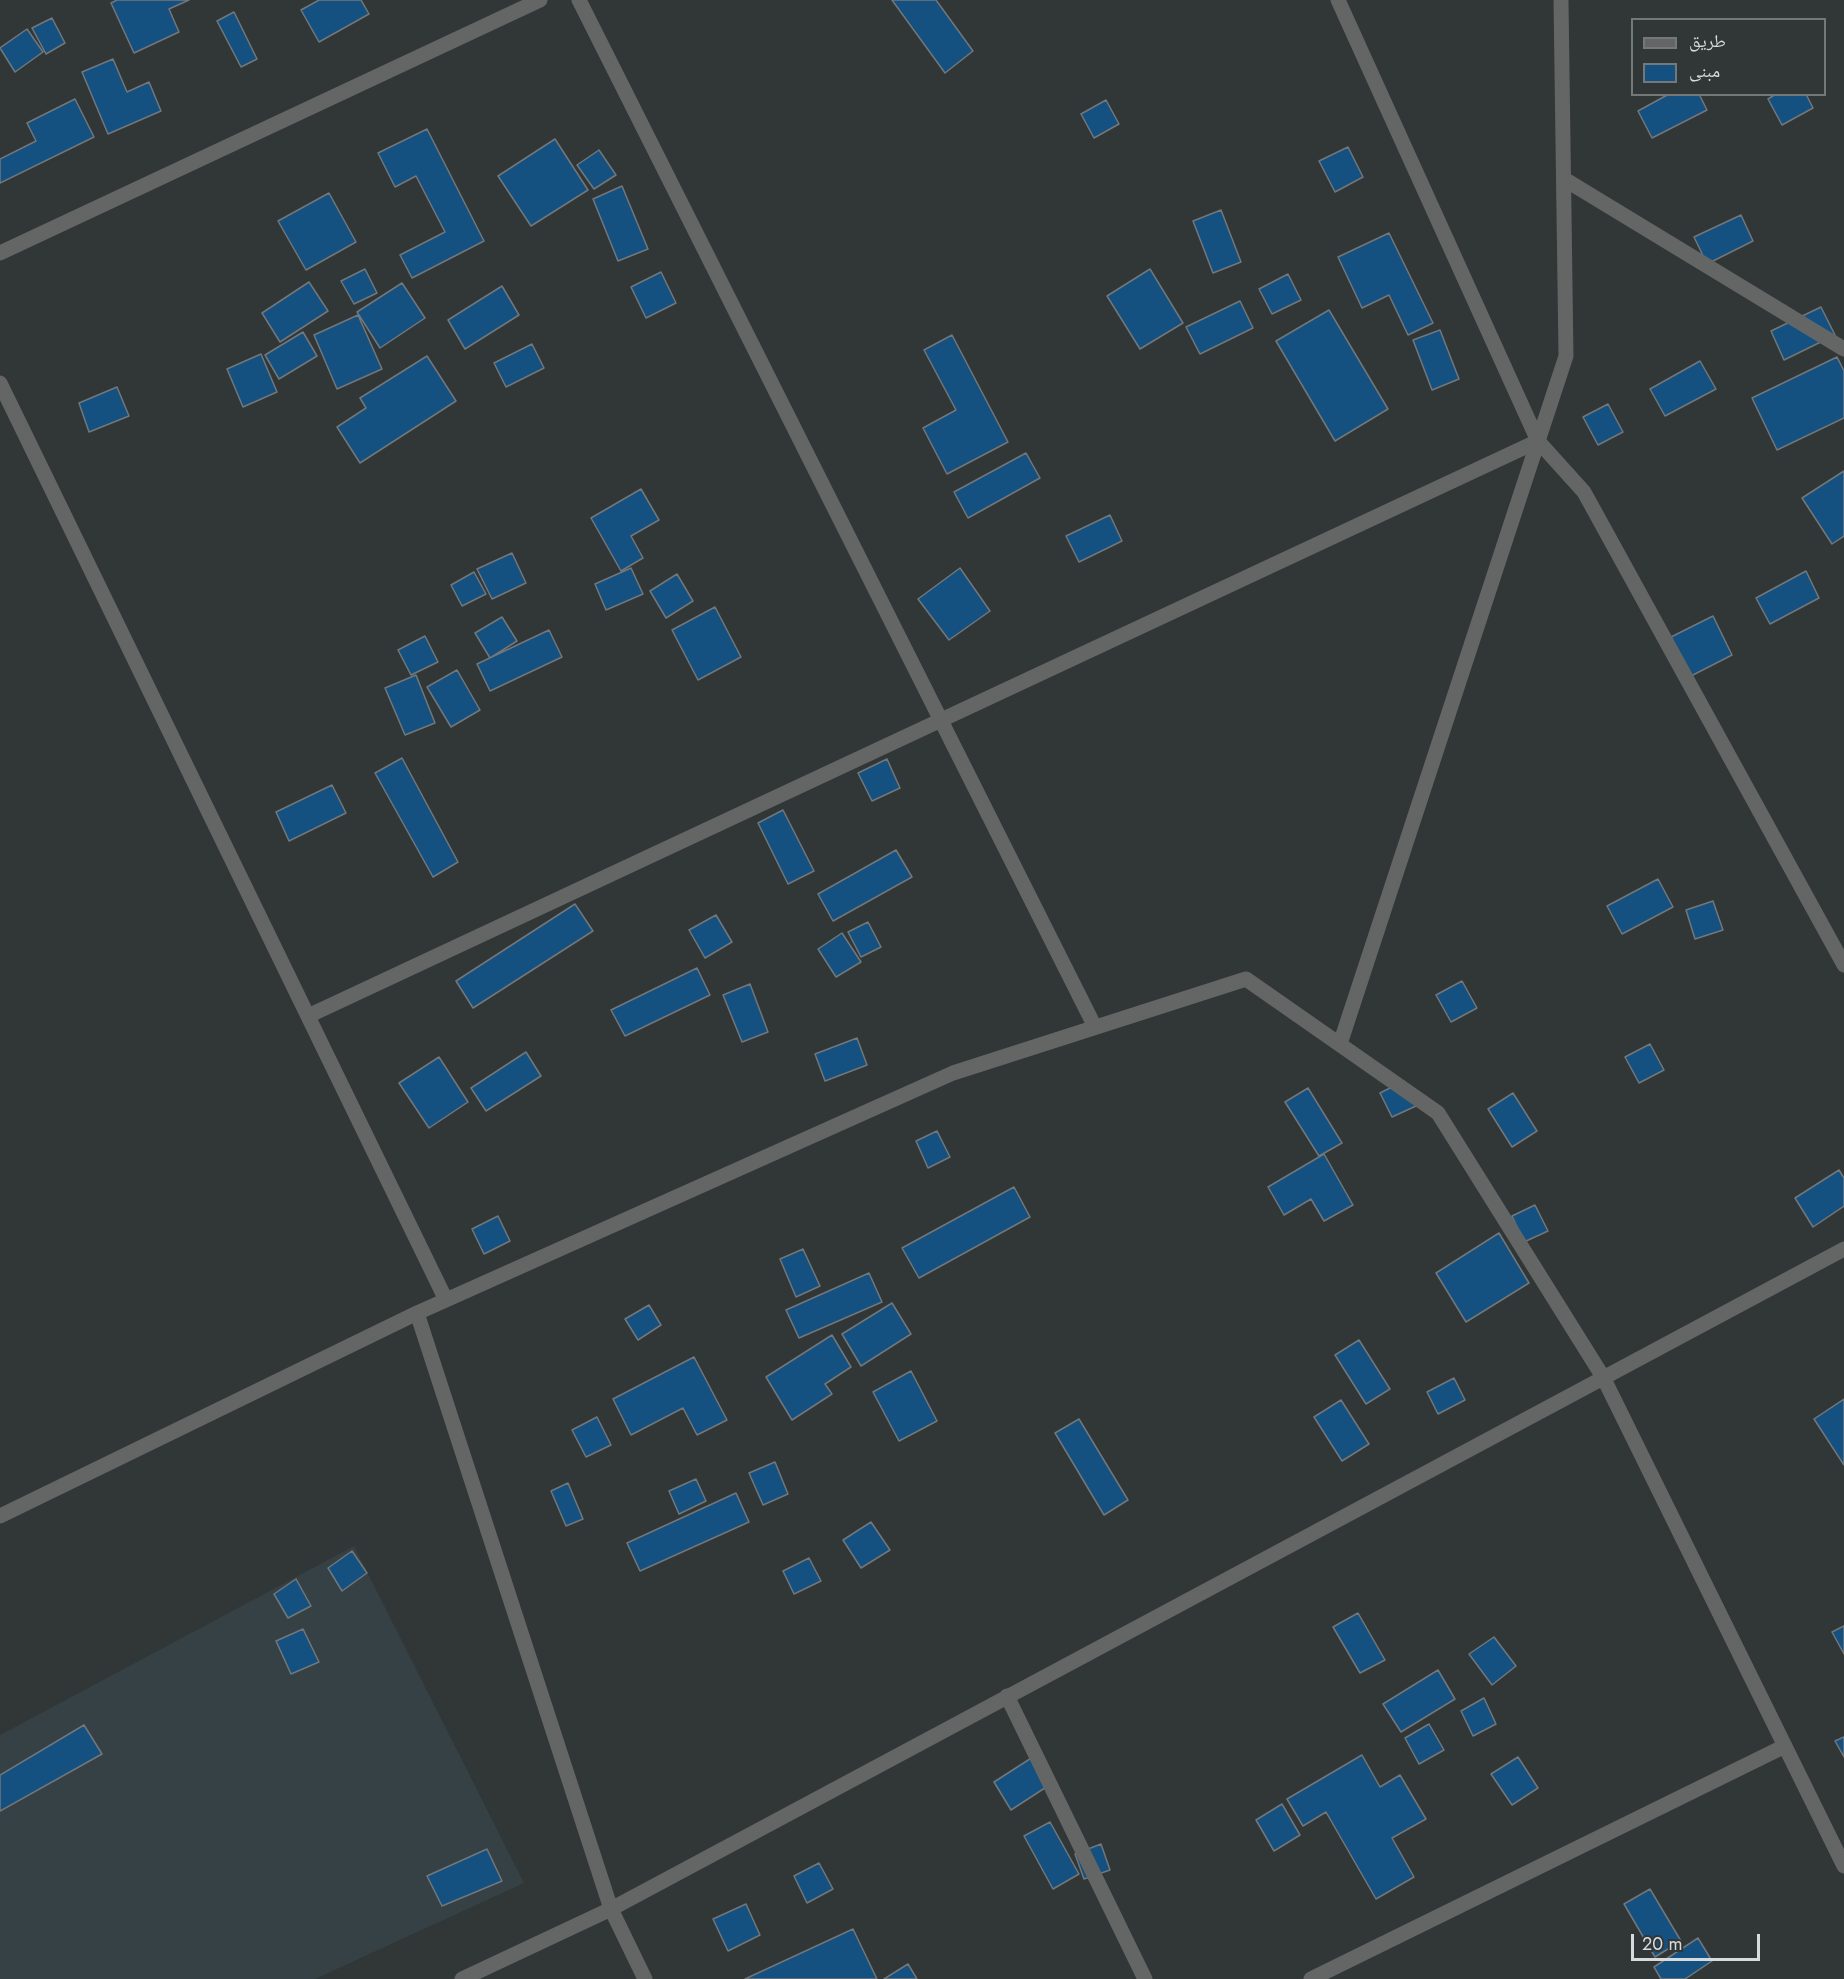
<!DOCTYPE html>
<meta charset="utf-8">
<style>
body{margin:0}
#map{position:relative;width:1844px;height:1979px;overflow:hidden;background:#313637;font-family:Jost,"Noto Naskh Arabic",sans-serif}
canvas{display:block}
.legend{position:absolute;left:1631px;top:18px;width:195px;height:78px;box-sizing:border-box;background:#313637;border:2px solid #747879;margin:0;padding:8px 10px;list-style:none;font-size:18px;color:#d8dbdb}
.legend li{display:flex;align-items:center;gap:12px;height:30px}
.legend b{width:30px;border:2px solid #747879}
.scale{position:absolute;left:1631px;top:1934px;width:129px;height:27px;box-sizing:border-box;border:3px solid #d8dbdb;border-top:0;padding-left:8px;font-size:18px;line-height:21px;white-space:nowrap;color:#d8dbdb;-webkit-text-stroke:4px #313637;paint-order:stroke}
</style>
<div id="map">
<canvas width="1844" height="1979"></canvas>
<ul class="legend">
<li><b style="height:8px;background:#646665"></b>طريق</li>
<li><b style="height:16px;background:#145180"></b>مبنى</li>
</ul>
<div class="scale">20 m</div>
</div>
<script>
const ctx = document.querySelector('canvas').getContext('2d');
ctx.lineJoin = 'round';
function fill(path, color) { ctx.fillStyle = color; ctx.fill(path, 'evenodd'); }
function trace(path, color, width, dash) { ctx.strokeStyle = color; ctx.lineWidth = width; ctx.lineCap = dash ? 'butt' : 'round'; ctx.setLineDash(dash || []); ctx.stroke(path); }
fill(new Path2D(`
 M354,1546L524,1883L315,1979H0V1735Z`), '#354144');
const building = new Path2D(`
 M117,0H189L169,9L179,32L134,53L111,3Z
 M319,0H361L369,14L319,42L301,10Z
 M892,0H936L973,51L945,73Z
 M234,12L257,59L241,67L217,21Z
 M52,18L65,43L46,54L32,28Z
 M27,29L43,52L15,72L0,48Z
 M113,59L127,92L149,82L161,111L108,134L82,72Z
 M1669,94H1699L1707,110L1652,138L1638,111Z
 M1776,94H1806L1813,108L1782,125L1768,99Z
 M75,99L94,137L0,183V159L36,141L27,123Z
 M1106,100L1119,124L1094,138L1081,114Z
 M427,129L484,241L412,278L400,255L445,232L416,176L395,187L378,153Z
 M555,139L588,190L531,226L498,176Z
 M1348,147L1363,177L1335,192L1319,161Z
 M599,150L616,175L594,189L577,165Z
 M622,186L648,249L618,261L593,199Z
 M329,193L356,242L306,270L278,221Z
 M1221,210L1241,262L1213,273L1193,221Z
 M1741,215L1753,241L1707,264L1694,237Z
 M1389,233L1433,323L1408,335L1389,295L1362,308L1338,257Z
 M365,269L377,293L354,304L341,281Z
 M1150,269L1183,323L1140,349L1107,296Z
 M661,272L676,303L646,318L631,287Z
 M1288,274L1301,300L1272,314L1259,289Z
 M309,282L328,311L280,342L262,313Z
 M402,283L425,318L380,348L357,312Z
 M502,286L519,315L465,349L448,320Z
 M1240,301L1253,328L1200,354L1186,327Z
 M1821,307L1835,335L1784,360L1771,331Z
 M1329,310L1388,409L1335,441L1276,341Z
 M358,315L382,369L337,389L314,335Z
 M1440,330L1459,379L1432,390L1413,340Z
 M303,332L317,356L279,379L265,355Z
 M952,335L1008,442L947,474L923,428L956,410L924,350Z
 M532,344L544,368L506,387L494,363Z
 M261,354L277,392L243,407L227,369Z
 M427,356L456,401L360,463L337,427L366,408L360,398Z
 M1837,357L1844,371V418L1777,450L1752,398Z
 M1700,361L1716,389L1665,416L1650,389Z
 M117,387L129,416L89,432L79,403Z
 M1608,404L1623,432L1598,445L1583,417Z
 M1026,453L1040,478L968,518L954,492Z
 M1844,471V536L1832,544L1802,498Z
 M641,489L659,520L631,536L643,558L621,571L591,518Z
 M1110,515L1122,541L1079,562L1066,536Z
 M512,553L526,583L492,599L477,569Z
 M631,568L643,594L606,610L595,584Z
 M960,568L990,611L949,640L918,599Z
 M1806,571L1819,598L1770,624L1756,598Z
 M474,572L486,594L462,606L451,585Z
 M677,574L693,601L666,618L650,591Z
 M715,607L741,657L698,680L672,630Z
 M1713,616L1732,655L1691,676L1671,637Z
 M502,617L517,641L490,658L475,633Z
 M549,630L562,657L490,691L477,664Z
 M425,636L438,662L411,675L398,650Z
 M457,670L480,710L451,727L427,687Z
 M416,675L435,723L405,735L385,688Z
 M402,758L458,862L433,877L375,773Z
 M887,759L900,788L872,801L858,773Z
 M332,785L346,813L289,841L276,812Z
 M783,810L814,871L788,884L758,823Z
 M896,850L912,877L833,921L818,894Z
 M1658,879L1673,907L1622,934L1607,906Z
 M1713,901L1723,930L1695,939L1686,910Z
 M575,904L593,931L473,1008L456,981Z
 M716,915L732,942L705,958L689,930Z
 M868,922L881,947L861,957L848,932Z
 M842,933L861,962L836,977L818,949Z
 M697,968L710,995L625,1036L611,1010Z
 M1462,981L1477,1008L1451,1022L1436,995Z
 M750,984L768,1032L742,1042L723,995Z
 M857,1038L867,1065L825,1081L815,1054Z
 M1650,1044L1664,1070L1639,1083L1625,1057Z
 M526,1052L541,1076L486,1111L471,1088Z
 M439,1057L468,1102L429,1128L399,1083Z
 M1404,1081L1416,1106L1392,1117L1380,1093Z
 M1308,1088L1342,1143L1319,1156L1285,1102Z
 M1513,1093L1537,1131L1512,1147L1488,1109Z
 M937,1131L950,1157L928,1168L916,1141Z
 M1324,1154L1353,1205L1324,1221L1311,1199L1284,1215L1268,1187Z
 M1839,1170L1844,1178V1206L1813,1227L1795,1198Z
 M1014,1187L1030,1217L919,1278L902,1248Z
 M1535,1205L1548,1231L1524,1242L1512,1216Z
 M498,1216L510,1241L484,1254L472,1229Z
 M1499,1233L1529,1283L1466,1322L1436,1273Z
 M803,1249L820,1286L796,1297L780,1259Z
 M869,1273L882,1302L799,1338L786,1310Z
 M892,1303L911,1334L861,1366L842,1334Z
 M649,1305L661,1325L638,1340L625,1319Z
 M832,1335L851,1367L825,1384L832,1394L792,1420L766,1377Z
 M1359,1340L1390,1389L1366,1404L1335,1355Z
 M694,1357L727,1420L697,1435L683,1408L631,1435L613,1399Z
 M911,1371L937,1421L899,1441L873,1392Z
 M1454,1378L1465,1400L1438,1414L1427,1392Z
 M1844,1399V1465L1814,1419Z
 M1341,1400L1369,1444L1342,1461L1314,1417Z
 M597,1417L611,1445L586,1457L572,1430Z
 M1079,1419L1128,1500L1104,1515L1055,1433Z
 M775,1462L788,1494L763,1505L749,1473Z
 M696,1479L706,1501L679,1514L669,1491Z
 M568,1483L583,1519L566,1526L551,1491Z
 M736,1493L749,1522L640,1571L627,1543Z
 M871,1522L890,1550L861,1568L843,1540Z
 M352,1551L367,1573L342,1591L328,1568Z
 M809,1558L821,1581L794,1594L783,1571Z
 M296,1579L311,1606L288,1618L274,1594Z
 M1358,1613L1385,1660L1360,1673L1333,1627Z
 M1844,1626V1654L1832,1632Z
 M303,1629L319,1662L291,1674L276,1641Z
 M1494,1637L1516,1666L1492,1685L1469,1654Z
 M1438,1670L1455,1699L1401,1732L1383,1704Z
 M1484,1698L1496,1724L1473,1736L1461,1711Z
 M1429,1724L1444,1750L1419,1764L1405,1738Z
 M84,1725L102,1754L0,1811V1775Z
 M1844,1737V1757L1835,1741Z
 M1036,1755L1054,1782L1011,1810L994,1782Z
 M1362,1755L1380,1787L1400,1775L1426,1819L1392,1838L1414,1877L1376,1899L1326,1812L1303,1826L1287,1799Z
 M1518,1757L1538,1788L1512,1805L1491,1774Z
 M1282,1804L1300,1835L1274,1851L1256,1820Z
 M1050,1822L1079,1874L1053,1889L1024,1836Z
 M1101,1844L1110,1870L1084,1879L1075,1854Z
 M487,1849L502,1881L442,1906L427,1876Z
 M819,1863L833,1889L807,1903L794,1876Z
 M1650,1889L1681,1941L1655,1957L1624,1904Z
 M746,1904L760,1935L728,1951L713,1919Z
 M853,1929L877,1979H745Z
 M1698,1938L1712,1961L1685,1979H1661L1654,1967Z
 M908,1964L917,1979H884Z`);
fill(building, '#145180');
trace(building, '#73777a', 1.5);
trace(new Path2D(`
 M579,0L1095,1027
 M1338,0L1538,441L1584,492L1844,965
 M1564,179L1844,349
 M0,253L540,0
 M0,383L446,1300
 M308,1016L1538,441
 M1340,1044L1566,356L1561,0
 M417,1313L611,1909L645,1979
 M0,1516L417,1313L953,1073L1246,979L1438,1113L1603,1377L1844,1866
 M1007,1696L1145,1979
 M462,1979L611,1909L1844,1249
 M1311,1979L1785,1746`), '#646665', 15);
</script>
